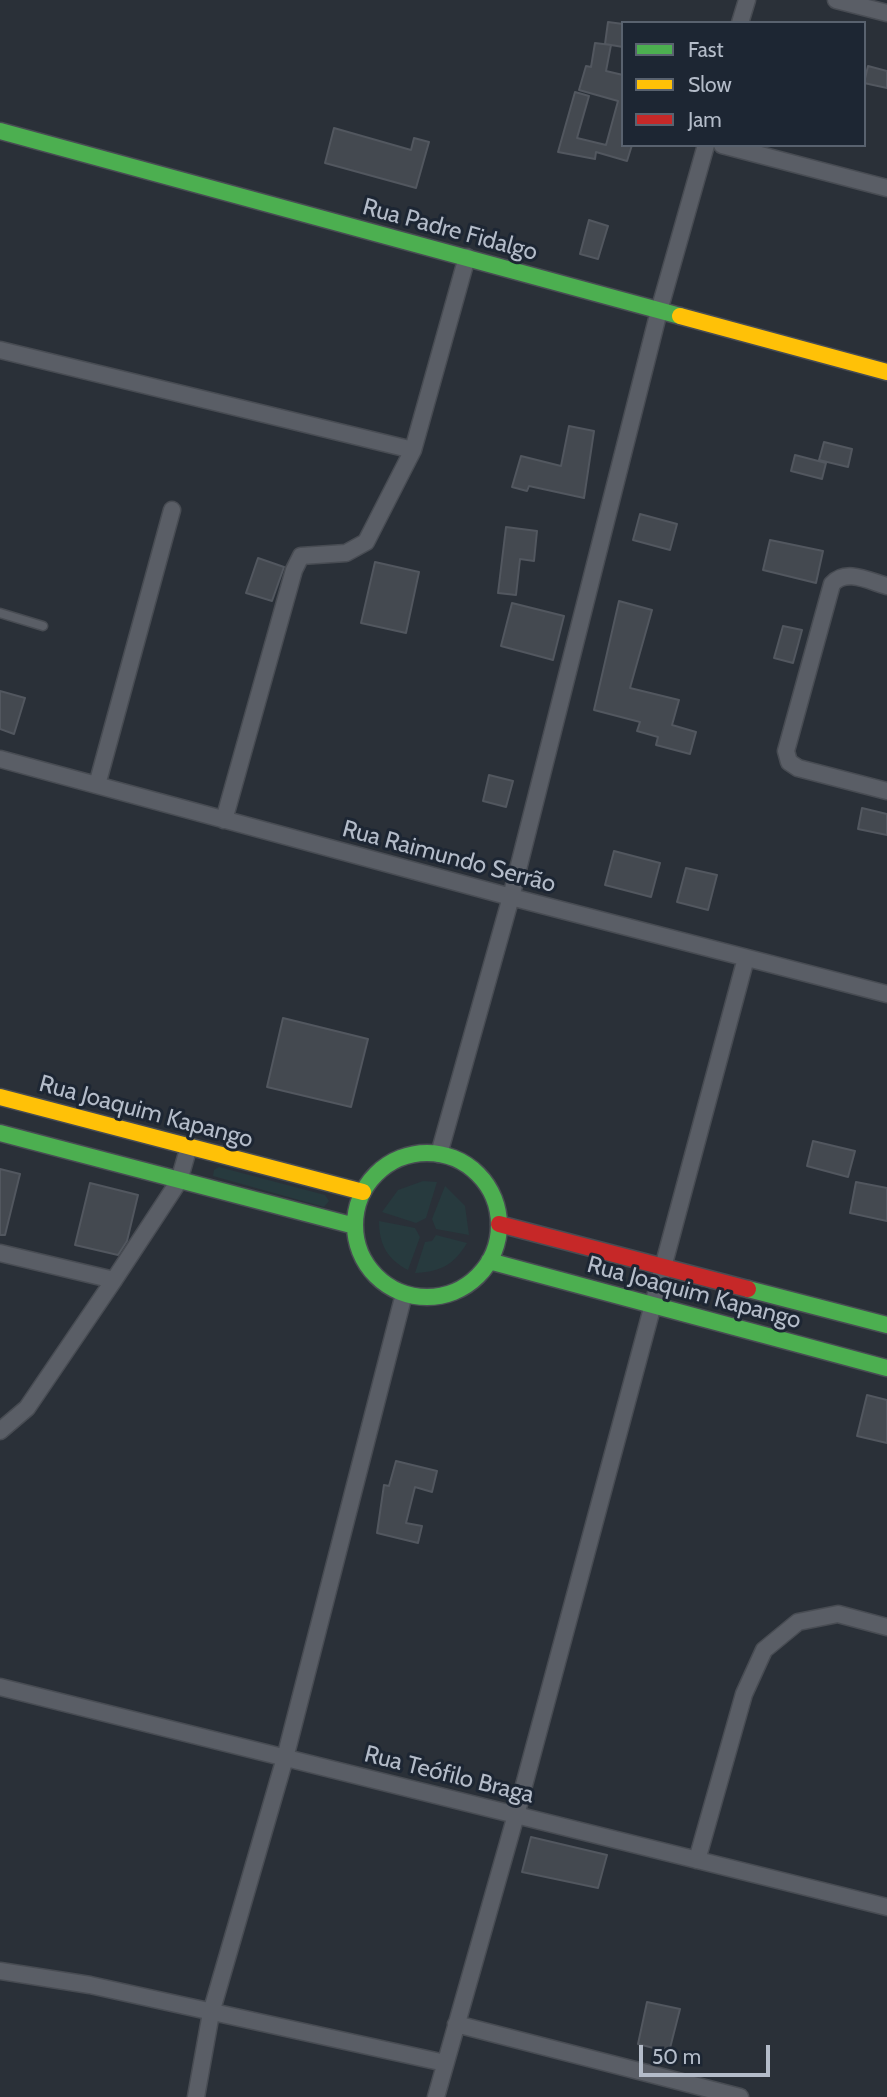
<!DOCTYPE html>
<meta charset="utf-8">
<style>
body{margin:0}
#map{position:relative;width:887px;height:2097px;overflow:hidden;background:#2a3038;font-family:Cabin,sans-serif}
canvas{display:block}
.legend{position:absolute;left:621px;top:21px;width:245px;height:126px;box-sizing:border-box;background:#1d2633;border:2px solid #59626f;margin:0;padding:9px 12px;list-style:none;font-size:21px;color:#b4bcc9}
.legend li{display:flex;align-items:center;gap:14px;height:35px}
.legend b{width:35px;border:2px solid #59626f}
.scale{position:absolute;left:639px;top:2045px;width:131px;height:32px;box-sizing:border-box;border:4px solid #b4bcc9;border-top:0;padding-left:9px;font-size:21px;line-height:24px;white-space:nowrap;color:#b4bcc9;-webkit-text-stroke:5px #1d2633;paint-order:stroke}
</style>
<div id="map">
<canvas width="887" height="2097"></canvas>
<ul class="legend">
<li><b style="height:9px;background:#4caf50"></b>Fast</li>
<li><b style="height:9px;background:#ffc107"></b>Slow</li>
<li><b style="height:9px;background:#c62828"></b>Jam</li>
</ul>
<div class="scale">50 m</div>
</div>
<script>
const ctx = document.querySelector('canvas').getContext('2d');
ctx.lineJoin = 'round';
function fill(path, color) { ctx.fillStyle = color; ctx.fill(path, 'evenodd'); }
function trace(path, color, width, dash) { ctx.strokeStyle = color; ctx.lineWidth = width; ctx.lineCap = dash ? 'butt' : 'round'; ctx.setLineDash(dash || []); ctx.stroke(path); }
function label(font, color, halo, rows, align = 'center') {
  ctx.font = font + ' Cabin,sans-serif'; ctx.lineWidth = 6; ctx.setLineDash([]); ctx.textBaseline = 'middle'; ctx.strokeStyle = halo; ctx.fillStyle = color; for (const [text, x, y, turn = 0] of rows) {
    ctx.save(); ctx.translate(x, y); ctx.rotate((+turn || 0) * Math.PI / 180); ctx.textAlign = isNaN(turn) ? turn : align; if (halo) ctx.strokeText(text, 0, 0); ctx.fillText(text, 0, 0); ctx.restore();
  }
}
fill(new Path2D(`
 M219,1167L325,1195L329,1201L324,1207L213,1176L214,1170Z
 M423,1181L437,1182L426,1218L416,1223L382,1212L398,1190Z
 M445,1186L465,1206L469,1235L436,1229L432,1219Z
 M379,1221L415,1228L420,1237L408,1270C387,1259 379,1244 379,1221Z
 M436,1235L467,1243C454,1265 440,1272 415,1273L425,1242L432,1241Z`), '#273a3e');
const building = new Path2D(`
 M608,22L623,24V47L605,44Z
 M595,43L611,45L606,71L623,75V145H632L627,161L596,152L595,159L558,152L575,92L589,96L577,138L606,145L618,101L579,90L586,66L591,67Z
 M868,66L887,71V88L864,83Z
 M334,128L411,150L414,138L429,142L416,188L325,163Z
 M589,220L608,226L598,259L580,254Z
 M569,426L594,431L584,498L529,486L527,491L512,487L521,456L561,466Z
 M824,442L852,449L848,467L819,460Z
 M795,455L826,463L822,479L791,471Z
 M640,514L677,524L670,550L633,540Z
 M506,527L537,531L534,561L520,559L516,595L498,593Z
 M770,540L823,551L816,583L763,570Z
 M258,558L284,567L272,601L246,593Z
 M375,562L419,572L406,633L361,623Z
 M619,601L652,610L630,688L679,700L672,725L696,732L690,754L656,745L658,737L637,731L640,722L594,710Z
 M512,603L564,616L553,660L501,646Z
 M783,626L802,630L793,663L774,658Z
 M0,691L25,698L14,734L0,729Z
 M489,775L513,781L506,807L483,801Z
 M862,808L887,814V835L858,829Z
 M614,851L660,863L651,897L605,885Z
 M686,868L717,875L708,910L677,902Z
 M283,1018L368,1039L351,1107L267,1087Z
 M813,1141L855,1151L848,1177L807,1166Z
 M0,1169L20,1174L5,1235H0Z
 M856,1182L887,1188V1221L850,1213Z
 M90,1183L138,1195L127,1241L118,1255L75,1245Z
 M867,1395L887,1400V1443L857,1436Z
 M396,1461L437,1471L432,1492L415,1487L406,1523L422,1526L418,1543L377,1533L384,1485L389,1486Z
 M531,1837L607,1855L598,1888L522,1872Z
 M647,2002L680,2009L669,2052L638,2044Z`);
fill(building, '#444950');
trace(building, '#52575f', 2);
const lane = new Path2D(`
 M0,613L43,626`);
const street = new Path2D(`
 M836,0L887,13
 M740,23L747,0
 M722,145L887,188
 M0,350L413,450
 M887,586C869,581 846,568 832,584L786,751L789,762L798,768L887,791
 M0,759L511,897L887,994
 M97,785L172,510
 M224,820L294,570L301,556L346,553L366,542L413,450L467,257
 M439,1154L511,897L659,311L706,145
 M0,1253L114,1280
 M0,1431L27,1408L114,1280L179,1181L189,1146
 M0,1687L887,1907
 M697,1860L744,1694L764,1650L798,1622L838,1614L887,1627
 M0,1971L90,1985L445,2063
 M456,2024L740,2097
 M196,2097L211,2013L285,1758L404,1294
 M436,2097L516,1815L746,958`);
const fast = new Path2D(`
 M0,131L680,316
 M0,1133L355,1226
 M355 1225a72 72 0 1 1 144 0a72 72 0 1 1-144 0Z
 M489,1261L887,1368
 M748,1289L887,1325`);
const slow = new Path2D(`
 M680,316L887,372
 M0,1097L363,1192`);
const jam = new Path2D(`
 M499,1224L748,1289`);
trace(lane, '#484c53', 11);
trace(street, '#484c53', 19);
trace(fast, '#484c53', 19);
trace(slow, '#484c53', 19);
trace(jam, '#484c53', 19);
trace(lane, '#5a5e66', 8);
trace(street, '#5a5e66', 16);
trace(fast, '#4caf50', 16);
trace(slow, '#ffc107', 16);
trace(jam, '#c62828', 16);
label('24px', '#b4bcc9', '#1d2633', [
 ["Rua Padre Fidalgo",450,230,15],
 ["Rua Raimundo Serrão",449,857,15],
 ["Rua Joaquim Kapango",146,1112,15],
 ["Rua Joaquim Kapango",694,1293,15],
 ["Rua Teófilo Braga",449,1775,14]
]);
</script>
